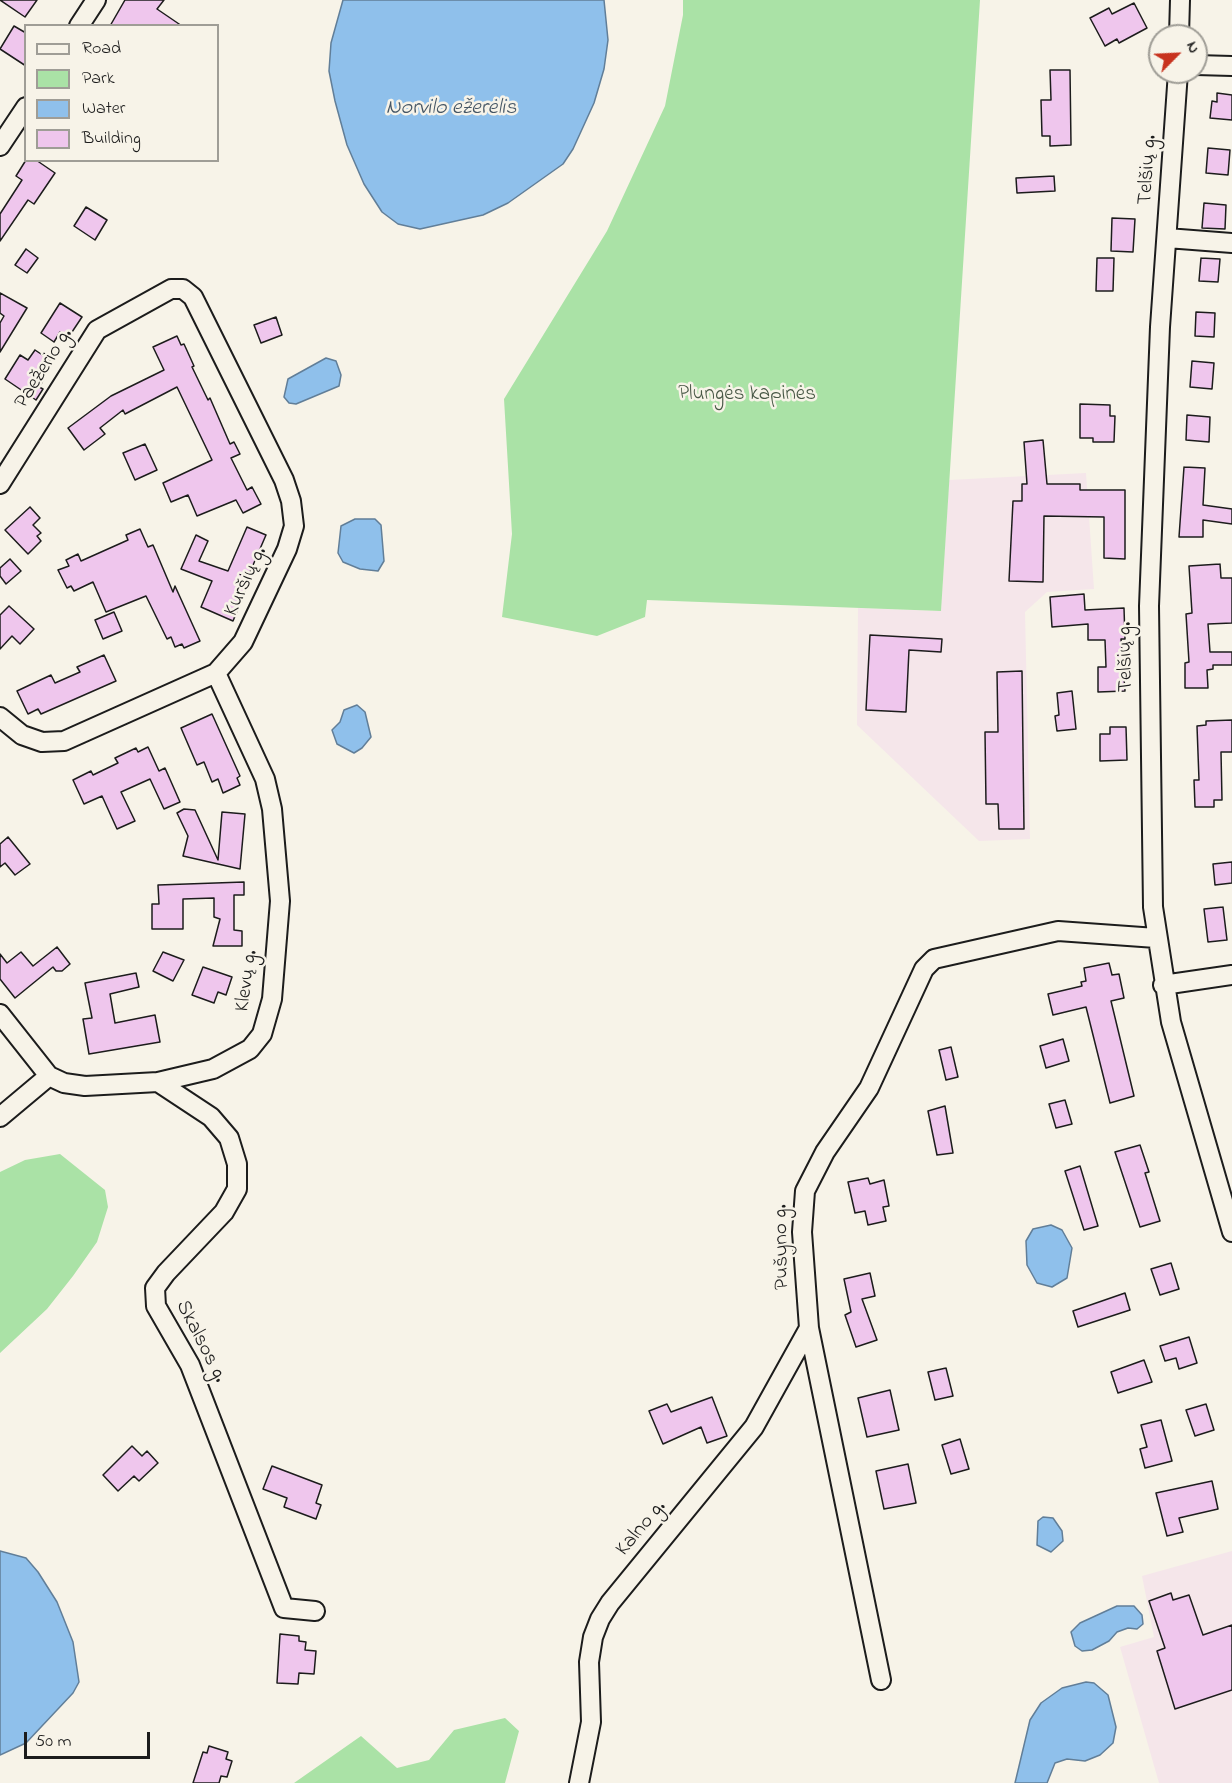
<!DOCTYPE html>
<meta charset="utf-8">
<style>
body{margin:0}
#map{position:relative;width:1232px;height:1783px;overflow:hidden;background:#f7f3e8;font-family:"Indie Flower",sans-serif}
canvas{display:block}
.legend{position:absolute;left:24px;top:24px;width:195px;height:138px;box-sizing:border-box;background:#f7f3e8;border:2px solid #9f9d96;margin:0;padding:8px 10px;list-style:none;font-size:18px;color:#1c1c1c}
.legend li{display:flex;align-items:center;gap:12px;height:30px}
.legend b{width:30px;border:2px solid #9f9d96}
.north{position:absolute;left:1148px;top:24px;width:60px;height:60px;box-sizing:border-box;background:#f7f3e8;border:2px solid #9f9d96;border-radius:50%;rotate:66deg;font-size:16px;font-weight:700;line-height:24px;text-align:center;color:#1c1c1c}
.north::after{content:'';display:block;margin:auto;width:21px;height:27px;background:#c8321e;clip-path:polygon(50% 0,100% 100%,50% 72%,0 100%)}
.scale{position:absolute;left:24px;top:1732px;width:126px;height:27px;box-sizing:border-box;border:3px solid #1c1c1c;border-top:0;padding-left:8px;font-size:18px;line-height:21px;white-space:nowrap;color:#1c1c1c;-webkit-text-stroke:4px #f7f3e8;paint-order:stroke}
</style>
<div id="map">
<canvas width="1232" height="1783"></canvas>
<ul class="legend">
<li><b style="height:8px;background:#f7f3e8"></b>Road</li>
<li><b style="height:16px;background:#aae2a6"></b>Park</li>
<li><b style="height:16px;background:#8fc0eb"></b>Water</li>
<li><b style="height:16px;background:#efc6ed"></b>Building</li>
</ul>
<div class="north">N</div>
<div class="scale">50 m</div>
</div>
<script>
const ctx = document.querySelector('canvas').getContext('2d');
ctx.lineJoin = 'round';
function fillPath(path, color) {
  ctx.fillStyle = color;
  ctx.fill(path, 'evenodd');
}
function poly(rows) {
  const path = new Path2D();
  for (const r of rows) {
    path.moveTo(r[0], r[1]);
    for (let i = 2; i < r.length; i += 2) path.lineTo(r[i], r[i + 1]);
  }
  return path;
}
function strokePath(path, color, width, dash) {
  ctx.strokeStyle = color;
  ctx.lineWidth = width;
  ctx.lineCap = dash ? 'butt' : 'round';
  ctx.setLineDash(dash || []);
  ctx.stroke(path);
}
function write(font, color, halo, rows, align = 'center') {
  ctx.font = font + ' "Indie Flower",sans-serif';
  ctx.lineWidth = 5;
  ctx.setLineDash([]);
  ctx.textBaseline = 'middle';
  ctx.strokeStyle = halo;
  ctx.fillStyle = color;
  for (const [text, x, y, turn = 0] of rows) {
    ctx.save();
    ctx.translate(x, y);
    ctx.rotate((+turn || 0) * Math.PI / 180);
    ctx.textAlign = isNaN(turn) ? turn : align;
    if (halo) ctx.strokeText(text, 0, 0);
    ctx.fillText(text, 0, 0);
    ctx.restore();
  }
}
fillPath(poly([
 [1086,473,1094,589,1047,592,1025,612,1030,839,979,841,857,725,858,608,941,611,949,480],
 [1232,1551,1232,1783,1159,1783,1120,1647,1154,1637,1142,1576]
]), '#f5e6ea');
fillPath(poly([
 [683,0,980,0,941,611,647,600,645,617,597,636,502,617,512,534,504,399,607,231,665,106,683,15],
 [60,1154,105,1190,108,1207,97,1242,73,1276,47,1309,0,1353,0,1172,25,1160],
 [505,1718,519,1731,505,1783,294,1783,361,1736,397,1768,429,1760,454,1730]
]), '#aae2a6');
const water = poly([
 [343,0,604,0,608,40,604,69,594,103,573,149,563,164,508,203,483,215,420,229,398,224,382,212,364,184,347,145,335,101,329,71,331,43,343,0],
 [326,358,336,361,341,375,339,386,296,404,289,403,284,397,288,379,326,358],
 [355,519,375,519,381,525,384,561,378,571,360,569,343,562,338,553,341,526,355,519],
 [357,705,365,712,371,737,362,748,354,753,337,744,332,730,340,722,344,710,357,705],
 [1051,1225,1062,1230,1072,1248,1067,1278,1052,1287,1037,1283,1027,1265,1026,1241,1033,1229,1051,1225],
 [1043,1517,1053,1518,1062,1531,1063,1541,1051,1552,1037,1545,1038,1521,1043,1517],
 [0,1551,26,1558,38,1572,57,1602,73,1642,79,1682,73,1693,26,1743,0,1755,0,1551],
 [1117,1606,1134,1606,1142,1615,1143,1624,1137,1629,1128,1628,1117,1632,1109,1641,1092,1650,1082,1651,1075,1646,1071,1632,1080,1623,1117,1606],
 [1086,1682,1094,1683,1108,1695,1116,1727,1113,1743,1100,1755,1085,1761,1067,1759,1055,1763,1047,1783,1015,1783,1030,1720,1041,1703,1062,1688,1086,1682]
]);
fillPath(water, '#8fc0eb');
strokePath(water, '#617e98', 1.5);
const building = poly([
 [0,0,37,0,25,17,0,0],
 [125,0,164,0,157,9,182,26,110,26,125,0],
 [1134,3,1147,28,1119,43,1117,39,1105,46,1090,18,1109,8,1112,14,1134,3],
 [14,26,26,33,26,66,0,49,14,26],
 [1050,70,1070,70,1071,145,1050,146,1050,136,1042,136,1041,100,1051,100,1050,70],
 [1217,93,1232,95,1232,120,1210,118,1212,101,1217,102,1217,93],
 [1208,148,1230,150,1228,175,1206,173,1208,148],
 [26,160,36,160,55,173,34,204,28,200,0,241,0,214,22,180,16,176,26,160],
 [1054,176,1055,191,1017,193,1016,178,1054,176],
 [1204,203,1226,205,1225,229,1202,228,1204,203],
 [86,207,107,220,95,240,74,226,86,207],
 [1112,218,1135,219,1133,252,1111,251,1112,218],
 [26,249,38,258,27,273,15,265,26,249],
 [1097,258,1114,258,1113,291,1096,291,1097,258],
 [1201,258,1220,259,1218,282,1199,281,1201,258],
 [0,293,27,308,0,352,0,323,4,316,0,313,0,293],
 [60,303,82,317,68,338,60,332,54,342,41,333,60,303],
 [1196,312,1215,313,1214,337,1195,336,1196,312],
 [276,317,282,335,261,343,254,325,276,317],
 [177,336,181,345,184,344,194,366,192,367,208,400,210,398,230,444,234,442,240,454,231,458,247,490,252,487,261,504,243,513,236,500,197,516,188,495,171,502,163,483,212,460,177,387,125,414,123,410,100,428,105,434,84,450,68,428,111,396,164,370,153,347,177,336],
 [35,350,50,360,40,376,44,379,39,387,43,389,36,400,5,379,20,355,28,360,35,350],
 [1192,361,1214,363,1212,389,1190,387,1192,361],
 [1080,404,1110,405,1110,416,1115,416,1114,442,1093,442,1093,438,1080,438,1080,404],
 [1187,415,1210,417,1209,442,1186,440,1187,415],
 [1043,440,1047,484,1080,484,1080,490,1125,490,1125,559,1104,558,1104,517,1044,516,1043,582,1009,581,1013,501,1022,501,1022,484,1027,484,1024,442,1043,440],
 [145,444,157,470,135,480,123,453,145,444],
 [1184,467,1205,468,1203,505,1232,509,1232,524,1203,520,1203,537,1179,537,1184,467],
 [30,507,40,518,33,525,41,533,37,536,41,541,28,554,5,530,30,507],
 [247,527,266,535,244,586,247,587,233,621,201,607,212,581,181,569,196,535,208,541,199,561,228,571,247,527],
 [140,529,148,547,153,545,173,592,175,586,200,641,184,648,182,644,175,647,171,637,167,639,146,596,106,612,93,582,74,591,71,586,67,588,58,570,69,566,66,560,78,554,81,561,128,540,126,535,140,529],
 [10,559,21,571,6,584,0,576,0,568,10,559],
 [1220,564,1221,578,1232,578,1232,623,1208,624,1210,652,1232,652,1232,665,1213,665,1213,669,1207,670,1208,688,1185,688,1185,663,1189,662,1186,614,1192,613,1189,566,1220,564],
 [1084,594,1085,610,1124,608,1125,639,1121,639,1125,691,1098,692,1098,667,1106,667,1105,640,1088,640,1088,624,1052,627,1050,597,1084,594],
 [9,606,34,629,20,644,12,636,0,649,0,615,9,606],
 [114,612,122,631,103,639,95,620,114,612],
 [870,635,942,639,941,652,909,650,906,712,866,710,870,635],
 [104,655,116,681,41,714,38,709,28,714,17,691,51,675,55,683,80,672,77,667,104,655],
 [1022,671,1024,829,999,829,998,804,986,804,985,732,998,732,997,672,1022,671],
 [1072,691,1076,729,1057,731,1055,716,1059,715,1057,693,1072,691],
 [212,714,240,776,237,778,240,785,223,793,218,779,212,782,204,762,197,765,181,728,212,714],
 [1232,720,1232,752,1221,752,1222,800,1214,800,1214,807,1195,807,1194,780,1199,780,1197,726,1206,725,1206,721,1232,720],
 [1110,727,1126,727,1127,760,1100,761,1100,734,1110,734,1110,727],
 [148,747,159,771,165,768,180,802,164,809,150,779,121,792,135,821,117,829,102,796,84,804,73,780,91,771,93,775,118,763,115,758,136,748,138,752,148,747],
 [184,809,195,810,218,860,222,812,245,814,240,869,183,856,188,836,177,813,184,809],
 [8,837,30,864,15,875,5,863,0,867,0,844,8,837],
 [1232,862,1232,883,1215,885,1213,864,1232,862],
 [244,882,244,895,234,895,234,930,242,931,242,946,213,946,220,919,214,917,214,898,183,899,183,929,152,929,152,904,159,904,158,885,244,882],
 [1223,907,1227,940,1208,942,1204,909,1223,907],
 [57,947,70,964,62,971,56,971,53,967,15,998,0,979,0,954,7,963,21,952,33,966,57,947],
 [163,952,184,960,173,981,153,971,163,952],
 [1109,963,1112,975,1119,974,1124,998,1111,1001,1134,1096,1110,1103,1086,1007,1053,1015,1048,994,1082,986,1081,982,1086,981,1084,968,1109,963],
 [203,967,232,977,226,995,218,992,214,1003,192,995,203,967],
 [136,973,139,987,110,994,115,1023,155,1015,160,1042,89,1054,83,1019,92,1018,85,983,136,973],
 [1063,1039,1069,1061,1046,1068,1040,1046,1063,1039],
 [951,1047,958,1077,946,1080,939,1050,951,1047],
 [1065,1100,1072,1124,1056,1128,1049,1104,1065,1100],
 [945,1106,953,1153,937,1155,928,1111,945,1106],
 [1140,1145,1149,1172,1145,1173,1160,1221,1140,1227,1115,1152,1140,1145],
 [1080,1166,1098,1226,1084,1230,1065,1171,1080,1166],
 [868,1178,870,1184,884,1180,889,1206,883,1207,886,1221,868,1225,865,1211,855,1213,848,1182,868,1178],
 [1171,1263,1179,1289,1160,1295,1151,1269,1171,1263],
 [870,1273,875,1296,862,1299,877,1340,856,1347,845,1315,851,1312,844,1279,870,1273],
 [1125,1293,1130,1310,1078,1327,1073,1311,1125,1293],
 [1189,1337,1197,1363,1179,1369,1176,1358,1165,1361,1160,1346,1189,1337],
 [1144,1360,1152,1382,1118,1393,1111,1372,1144,1360],
 [946,1368,953,1396,935,1400,928,1372,946,1368],
 [890,1390,899,1430,867,1437,858,1398,890,1390],
 [712,1397,727,1436,707,1443,701,1427,663,1444,649,1411,667,1404,671,1412,712,1397],
 [1206,1404,1214,1430,1195,1436,1186,1410,1206,1404],
 [1161,1420,1172,1461,1145,1468,1140,1449,1147,1447,1141,1425,1161,1420],
 [960,1439,969,1469,951,1474,942,1445,960,1439],
 [132,1446,142,1456,147,1451,158,1463,139,1481,134,1476,118,1491,103,1475,132,1446],
 [908,1464,916,1503,884,1509,876,1471,908,1464],
 [272,1466,322,1485,316,1503,321,1505,316,1519,284,1507,287,1498,263,1489,272,1466],
 [1212,1481,1218,1509,1179,1518,1183,1532,1167,1536,1156,1493,1212,1481],
 [1171,1593,1173,1600,1189,1595,1203,1635,1232,1625,1232,1690,1175,1709,1157,1651,1165,1648,1149,1601,1171,1593],
 [280,1634,299,1636,299,1641,306,1642,305,1650,316,1651,314,1674,299,1673,298,1684,277,1683,280,1634],
 [209,1746,228,1752,226,1759,232,1761,227,1777,221,1776,219,1783,193,1783,203,1752,207,1753,209,1746]
]);
fillPath(building, '#efc6ed');
strokePath(building, '#1c1c1c', 1.5);
const minor = poly([
 [79,26,96,0],
 [1179,36,1180,0],
 [1196,65,1232,66],
 [1178,72,1160,327,1149,606,1153,907,1171,1022,1232,1232],
 [0,146,26,107],
 [1167,238,1232,243],
 [0,484,97,330,171,289,183,289,193,297,284,480,291,501,294,526,287,549,243,642,216,673,64,741,42,742,22,735,0,717],
 [1163,985,1232,975],
 [0,1014,49,1076,64,1083,85,1086,158,1082,213,1069,250,1049,262,1034,272,999,280,901,272,809,265,779,216,673],
 [158,1082,211,1117,229,1138,237,1164,237,1189,224,1212,166,1273,155,1288,156,1306,190,1365,284,1608,315,1611],
 [0,1117,49,1076],
 [881,1680,809,1328,802,1232,805,1191,825,1152,869,1088,924,969,934,959,1058,931,1156,938],
 [579,1783,591,1722,589,1662,593,1637,600,1619,610,1603,754,1427,809,1328]
]);
strokePath(minor, '#1c1c1c', 22);
strokePath(minor, '#f7f3e8', 18);
write('21px', '#1c1c1c', '#f7f3e8', [
 ["Telšių g.",1149,170,-86],
 ["Paežerio g.",45,369,-58],
 ["Kuršių g.",247,582,-65],
 ["Telšių g.",1127,657,-91],
 ["Klevų g.",248,981,-82],
 ["Pušyno g.",783,1247,-91],
 ["Skalsos g.",200,1342,63],
 ["Kalno g.",642,1529,-50]
]);
write('21px', '#475745', '#f7f3e8', [
 ["Plungės kapinės",747,396]
]);
write('italic 22px', '#445564', '#f7f3e8', [
 ["Norvilo ežerėlis",451,109]
]);
</script>
